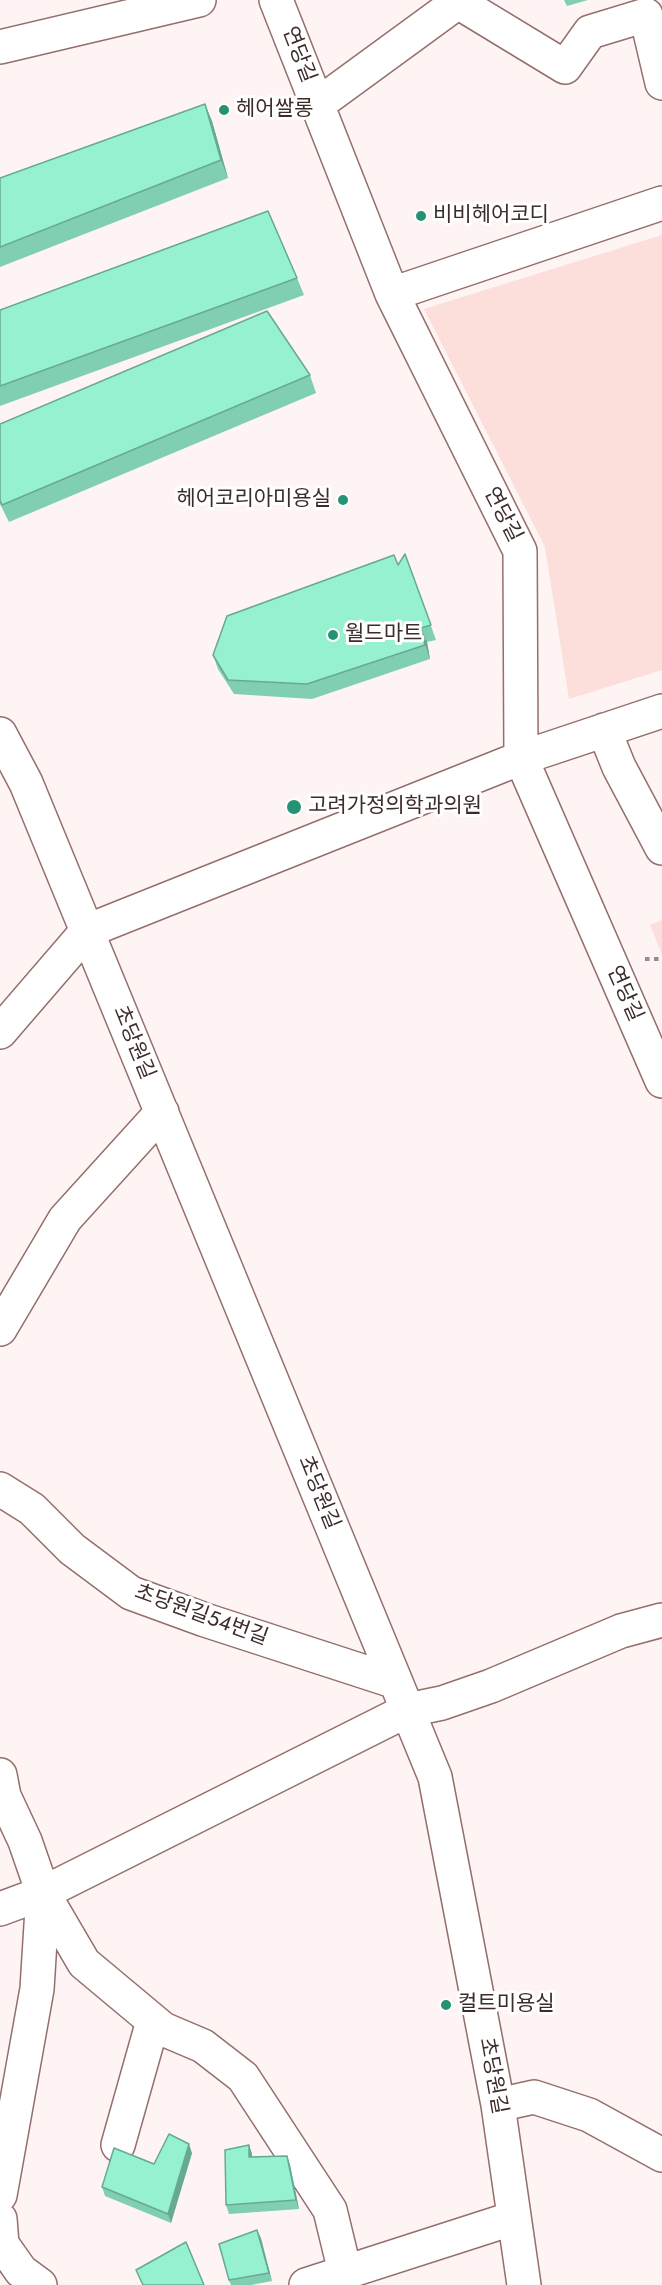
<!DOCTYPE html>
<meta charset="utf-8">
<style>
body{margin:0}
canvas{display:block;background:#fdf4f3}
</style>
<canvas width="662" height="2285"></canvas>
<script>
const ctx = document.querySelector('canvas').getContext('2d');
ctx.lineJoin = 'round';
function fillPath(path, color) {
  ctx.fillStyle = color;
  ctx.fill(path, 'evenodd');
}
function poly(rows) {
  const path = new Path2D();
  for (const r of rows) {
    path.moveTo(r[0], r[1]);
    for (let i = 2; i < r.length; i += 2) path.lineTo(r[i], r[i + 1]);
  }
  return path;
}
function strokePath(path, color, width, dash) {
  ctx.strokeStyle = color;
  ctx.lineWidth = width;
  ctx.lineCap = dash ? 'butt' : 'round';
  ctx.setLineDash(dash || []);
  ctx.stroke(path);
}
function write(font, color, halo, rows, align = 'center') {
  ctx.font = font + ' Jost,"Noto Sans KR",sans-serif';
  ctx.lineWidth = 6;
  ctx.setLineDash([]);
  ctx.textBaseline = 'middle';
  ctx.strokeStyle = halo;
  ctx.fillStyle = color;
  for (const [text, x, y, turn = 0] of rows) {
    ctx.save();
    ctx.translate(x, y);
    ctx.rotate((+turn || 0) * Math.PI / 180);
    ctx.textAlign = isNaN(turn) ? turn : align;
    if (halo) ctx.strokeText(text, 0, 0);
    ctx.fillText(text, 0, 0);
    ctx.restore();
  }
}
fillPath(poly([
 [662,235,662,670,569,699,545,547,424,309],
 [662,920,662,954,650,925]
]), '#fcdeda');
const minor = poly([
 [276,0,392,294,520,551,521,758,662,1081],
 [0,47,199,0],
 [317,105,458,2,565,67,590,32,646,15,662,83],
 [392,294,662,203],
 [604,730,619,767,662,848],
 [0,734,26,783,435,1777,498,2105,524,2285],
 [0,1032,87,931,521,758,662,711],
 [0,1329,65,1219,162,1112],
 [0,1489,32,1509,72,1549,131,1593,205,1620,396,1682],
 [0,1775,4,1796,25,1841,43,1893,37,1989,0,2195],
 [43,1893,84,1963,163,2029,203,2046,243,2077,330,2210,345,2272],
 [0,1909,43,1893,408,1710,442,1703,491,1686,621,1631,662,1620],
 [498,2105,534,2097,589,2115,662,2155],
 [118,2145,153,2021],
 [0,2219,2,2244,21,2271,40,2285],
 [306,2285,514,2218]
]);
strokePath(minor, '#946f6b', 36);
strokePath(poly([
 [645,959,662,959]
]), '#978a88', 4, [4.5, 4.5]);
strokePath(minor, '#fff', 33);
fillPath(poly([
 [564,0,588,0,567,6],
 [212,121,228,178,0,267,0,178],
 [297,278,304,295,0,406,0,310],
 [310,375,316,393,9,522,0,504,0,424],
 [405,554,436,640,427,642,430,659,312,699,234,694,218,669,213,655,398,565],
 [249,2145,252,2154,252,2157,287,2156,290,2165,299,2209,229,2214,226,2205],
 [192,2153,171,2223,105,2196,102,2187,154,2164],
 [257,2230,272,2281,251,2285,231,2285,229,2280]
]), '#80cfb3');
fillPath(poly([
 [205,104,212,121,228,178,221,160],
 [421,628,427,642,430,659,425,645],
 [189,2144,192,2153,171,2223,168,2214],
 [249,2145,252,2154,252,2166,249,2157],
 [287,2156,290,2165,299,2209,296,2200],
 [257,2230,261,2238,272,2281,269,2273]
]), '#68a992');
const building = poly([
 [205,104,221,160,0,247,0,178,205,104],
 [268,211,297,278,0,386,0,310,268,211],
 [267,311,310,375,2,505,0,500,0,424,267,311],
 [405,554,431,625,421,628,425,645,307,684,228,680,213,655,227,616,394,555,398,565,405,554],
 [169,2134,189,2144,168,2214,102,2187,114,2148,154,2164,169,2134],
 [249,2145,249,2157,287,2156,296,2200,226,2205,225,2150,249,2145],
 [257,2230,269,2273,229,2280,219,2244,257,2230],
 [186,2242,204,2285,143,2285,136,2270,186,2242]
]);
fillPath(building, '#95f1d0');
strokePath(building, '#68a992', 1.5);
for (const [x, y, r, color] of [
 [224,110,6,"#249273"],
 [421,216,6,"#249273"],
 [343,500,6,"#249273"],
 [333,635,6,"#249273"],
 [294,807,8,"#249273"],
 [446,2005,6,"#249273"]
]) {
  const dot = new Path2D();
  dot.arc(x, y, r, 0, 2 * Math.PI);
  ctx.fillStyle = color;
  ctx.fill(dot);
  strokePath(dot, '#fff', 2);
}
write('21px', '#3c2c2a', '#fff', [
 ["연당길",298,55,69],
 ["연당길",502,515,63],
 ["연당길",624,994,66],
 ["초당원길",133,1043,68],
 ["초당원길",318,1493,68],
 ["초당원길54번길",201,1616,20],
 ["초당원길",492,2076,80]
]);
write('21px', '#3c2c2a', '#fff', [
 ["헤어쌀롱",236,110],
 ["비비헤어코디",433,216],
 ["헤어코리아미용실",331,500,"right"],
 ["월드마트",345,635],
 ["고려가정의학과의원",308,807],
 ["컬트미용실",458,2005]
], 'left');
</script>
